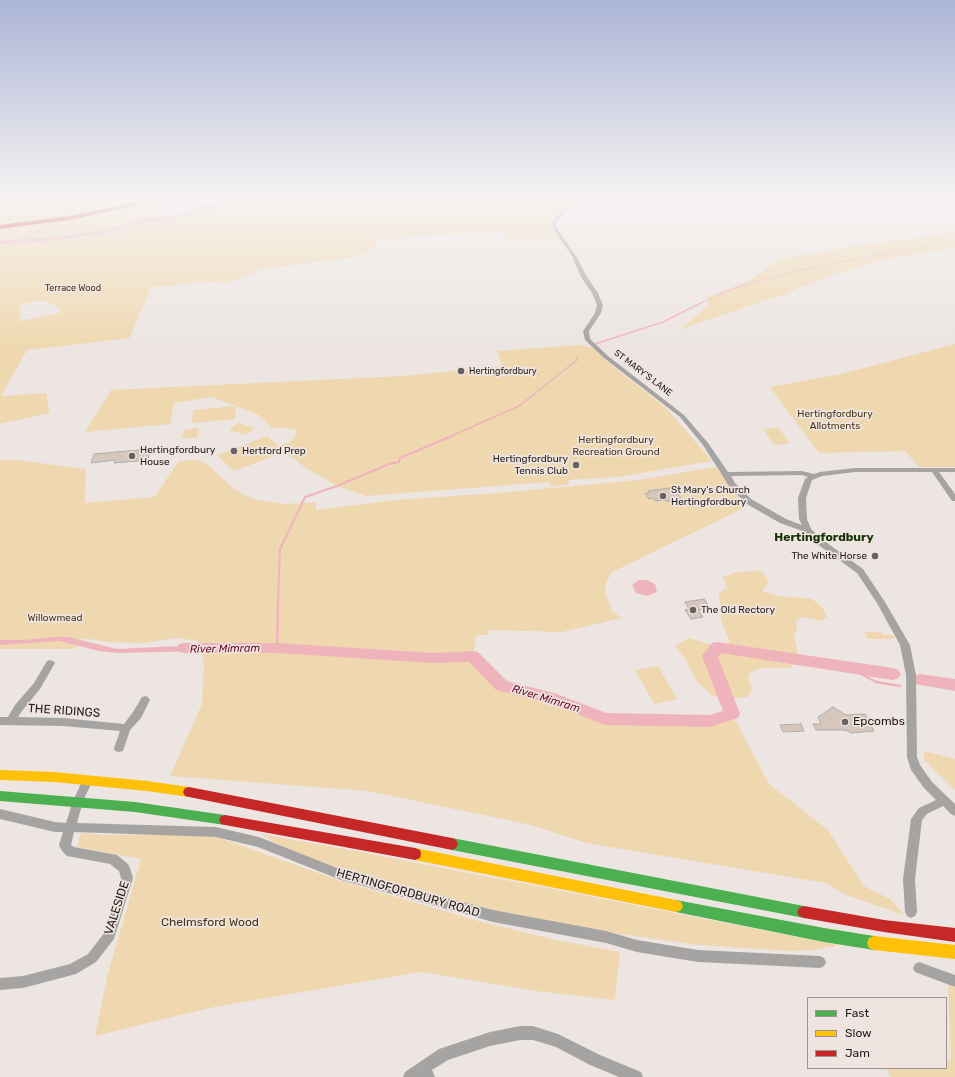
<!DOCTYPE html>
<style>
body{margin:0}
#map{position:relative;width:955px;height:1077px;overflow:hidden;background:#ece5e2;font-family:Rubik,sans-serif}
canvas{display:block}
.legend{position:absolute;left:807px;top:997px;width:140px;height:72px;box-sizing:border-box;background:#efe4df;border:1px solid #9c9490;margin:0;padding:5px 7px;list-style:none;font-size:12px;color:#201c1a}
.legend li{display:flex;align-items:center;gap:8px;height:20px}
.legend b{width:20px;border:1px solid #9c9490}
</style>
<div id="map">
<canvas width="955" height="1077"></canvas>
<ul class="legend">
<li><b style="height:5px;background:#4caf50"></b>Fast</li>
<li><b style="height:5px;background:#ffc107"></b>Slow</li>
<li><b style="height:5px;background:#c62828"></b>Jam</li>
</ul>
</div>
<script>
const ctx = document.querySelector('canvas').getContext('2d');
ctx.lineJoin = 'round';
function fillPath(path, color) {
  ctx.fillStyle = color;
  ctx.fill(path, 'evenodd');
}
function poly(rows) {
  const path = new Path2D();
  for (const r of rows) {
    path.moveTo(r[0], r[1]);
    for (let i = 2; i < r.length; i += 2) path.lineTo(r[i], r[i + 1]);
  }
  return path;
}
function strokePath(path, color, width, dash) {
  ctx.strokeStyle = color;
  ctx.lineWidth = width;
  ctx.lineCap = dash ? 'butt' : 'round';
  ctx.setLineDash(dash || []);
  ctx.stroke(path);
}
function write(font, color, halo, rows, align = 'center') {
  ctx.font = font + ' Rubik,sans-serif';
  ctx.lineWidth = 3.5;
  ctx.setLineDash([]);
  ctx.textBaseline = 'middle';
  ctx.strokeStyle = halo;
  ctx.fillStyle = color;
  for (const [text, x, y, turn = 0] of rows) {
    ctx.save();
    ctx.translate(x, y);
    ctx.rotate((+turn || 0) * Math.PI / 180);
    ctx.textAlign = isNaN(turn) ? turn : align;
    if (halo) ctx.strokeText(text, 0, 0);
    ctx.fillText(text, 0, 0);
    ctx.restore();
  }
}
fillPath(poly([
 [0,198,160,198,87,214,0,226],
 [261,198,574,199,550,218,553,219,552,226,559,238,509,239,497,232,380,239,373,248,357,257,263,269,227,283,200,281,175,286,151,287,130,338,27,350,1,396,46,393,50,413,0,424,0,245,60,241,113,234,146,222,184,218,199,214,212,207,225,205,226,207],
 [42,300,60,308,60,311,59,313,19,321,21,304],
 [152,202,164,218,141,221,107,231,38,239,0,241,0,228,84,216],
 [955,232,955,248,884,260,835,274,784,294,681,329,708,305,708,297,750,280,780,259,847,247],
 [955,344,955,467,919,467,905,451,819,453,770,387,841,374],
 [581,345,593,348,609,363,666,408,712,461,618,477,568,480,570,484,562,485,551,486,549,482,366,496,337,486,306,468,285,452,234,471,217,455,267,436,279,446,290,442,296,435,296,430,281,427,271,429,270,426,257,414,211,397,174,403,170,424,85,432,111,390,403,376,502,366,497,351],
 [236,406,235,419,192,423,193,410],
 [238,423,255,428,246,435,229,430],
 [199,428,198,438,182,438,183,430],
 [779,428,790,444,774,445,763,429],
 [0,460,16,460,86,469,85,503,154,497,179,461,199,460,208,465,232,487,244,495,257,500,285,504,316,502,316,510,396,500,498,493,638,480,715,467,739,494,737,500,738,504,744,508,612,572,606,583,605,593,612,611,622,618,562,632,489,630,488,635,476,635,473,656,502,686,546,697,605,719,710,721,732,714,769,784,828,830,864,886,890,899,904,915,846,895,826,883,586,843,531,825,368,791,170,776,202,704,204,662,198,641,177,638,143,643,108,642,82,638,78,645,73,649,0,649],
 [759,571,763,573,769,583,762,590,764,592,779,596,812,599,822,607,827,617,821,621,803,617,796,621,797,629,794,636,799,657,791,668,762,668,752,671,748,676,752,690,748,697,722,699,712,695,696,681,687,662,675,646,689,638,709,644,730,643,721,620,719,594,728,586,726,585,723,577,736,572],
 [864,632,881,632,883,635,893,635,895,639,867,639],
 [658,666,677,699,654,704,635,670],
 [923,751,955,759,955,790,925,761],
 [81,833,104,835,184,834,220,838,338,880,482,922,556,940,620,952,615,1000,536,991,421,972,214,1007,95,1036,107,977,141,859,77,847],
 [261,834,351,850,839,945,814,950,790,951,699,945,612,933,496,911,344,872,273,842],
 [948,985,955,988,955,1077,891,1077,887,1068,946,1068,946,1059,951,1061]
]), '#efd8b0');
fillPath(poly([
 [639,580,647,580,655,584,657,592,647,596,636,593,632,585],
 [55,637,68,637,117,649,200,645,202,651,118,653,99,651,59,641,0,645,0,640,24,640]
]), '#efb4bb');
strokePath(poly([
 [179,198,207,207],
 [701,303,727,291,754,282,818,266,955,241]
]), '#efb4bb', 1);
strokePath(poly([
 [595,344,663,322,703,302],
 [451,436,519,406,577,360,578,356]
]), '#efb4bb', 1.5);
strokePath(poly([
 [278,602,280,549,305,497,337,486,389,464,399,462,400,458,454,435]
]), '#efb4bb', 2);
strokePath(poly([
 [277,648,278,601],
 [850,668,876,682,900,686]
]), '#efb4bb', 2.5);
fillPath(poly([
 [241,198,255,198,209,209,184,218,145,223,107,234,44,242,0,244,0,240,44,238,106,230,144,219,183,214,204,205,241,198],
 [717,642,893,668,898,670,901,674,898,678,893,680,721,653,718,657,740,714,738,718,710,727,605,725,548,703,496,690,469,662,434,663,277,653,184,653,179,652,177,648,179,644,184,643,277,643,434,653,473,651,478,652,507,681,557,694,606,713,710,715,723,711,702,656,712,643,717,642],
 [920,674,955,679,955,691,915,684,912,680,915,676,920,674]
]), '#efb4bb');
const building = poly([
 [150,449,148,460,114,463,115,460,91,463,94,454,150,449],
 [670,488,675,490,681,498,676,503,664,500,655,501,653,498,649,499,645,494,649,493,648,491,670,488],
 [704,599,710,608,698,610,703,617,691,619,685,610,689,609,685,602,704,599],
 [833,707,846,715,865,714,874,731,850,733,849,731,843,730,816,730,813,724,821,724,818,717,833,707],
 [801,724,804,731,783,732,780,725,801,724]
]);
fillPath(building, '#d5c7bb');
strokePath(building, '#b2adab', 1);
fillPath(poly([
 [576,198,581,198,564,213,556,224,558,230,576,256,587,277,598,293,603,305,601,313,589,331,590,339,608,356,684,415,708,443,728,472,802,471,814,474,820,472,855,468,955,468,955,472,939,472,955,494,955,501,952,501,932,472,855,472,822,476,812,480,806,498,807,519,811,529,823,540,863,569,885,602,910,645,916,675,917,757,920,765,932,782,955,804,955,816,951,814,943,806,927,814,922,820,915,879,917,912,915,916,911,918,907,916,905,912,903,879,911,819,919,808,936,800,924,788,911,770,907,757,906,675,900,645,877,603,857,573,817,544,805,532,780,523,745,503,729,486,703,445,680,417,604,358,585,340,583,331,595,313,597,305,592,293,581,277,572,256,554,230,552,224,560,211,576,198],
 [802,475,808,477,805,479,798,498,799,519,802,525,786,519,751,499,735,483,731,476,802,475],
 [50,660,53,661,55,663,40,689,22,711,18,717,63,718,124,724,133,712,142,697,145,696,148,697,150,700,141,718,130,730,123,751,119,752,115,751,114,748,120,731,63,726,0,725,0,717,8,717,15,705,34,683,47,661,50,660],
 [88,776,92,777,93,780,83,801,77,823,216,827,259,837,342,870,493,910,606,931,637,940,698,950,820,956,824,958,826,962,824,966,820,968,698,962,637,952,606,943,493,922,341,880,258,847,216,837,74,832,71,845,74,847,117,855,128,864,130,868,133,878,114,939,96,962,76,974,23,988,0,990,0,978,23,976,70,964,88,954,105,932,121,878,119,871,110,864,67,856,62,851,59,845,63,832,55,832,0,819,0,809,55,822,66,823,73,801,84,777,88,776],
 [919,962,955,975,955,987,915,972,913,968,915,964,919,962],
 [520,1026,533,1026,558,1034,600,1055,641,1072,643,1077,619,1077,590,1065,556,1047,533,1040,520,1040,490,1046,448,1060,432,1070,435,1077,403,1077,405,1072,439,1049,490,1032,520,1026]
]), '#a6a4a2');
fillPath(poly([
 [0,791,135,802,225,815,229,816,231,820,229,824,225,825,135,812,0,801,0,791],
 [452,838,804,906,809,908,811,912,809,916,804,918,452,850,448,848,446,844,448,840,452,838],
 [676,900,824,928,874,936,879,938,881,943,879,948,874,950,824,942,676,912,671,910,669,906,671,902,676,900]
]), '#4caf50');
fillPath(poly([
 [0,770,54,772,147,781,189,787,193,788,195,792,193,796,189,797,147,791,54,782,0,780,0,770],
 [415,848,676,900,681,902,683,906,681,910,676,912,415,860,410,858,409,854,410,850,415,848],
 [874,936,955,945,955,959,874,950,869,948,867,943,869,938,874,936]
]), '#ffc107');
fillPath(poly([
 [158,198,168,198,69,220,0,229,0,225,69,216,158,198],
 [189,787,452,838,456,840,458,844,456,848,452,850,189,797,185,796,183,792,185,788,189,787],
 [225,815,415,848,420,850,421,854,420,858,415,860,225,825,221,824,219,820,221,816,225,815],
 [804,906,884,920,955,928,955,942,884,932,804,918,799,916,797,912,799,908,804,906]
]), '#c62828');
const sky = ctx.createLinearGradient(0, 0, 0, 349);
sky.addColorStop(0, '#abb4d6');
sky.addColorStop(0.57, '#f6f3f2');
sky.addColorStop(1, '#f6f3f200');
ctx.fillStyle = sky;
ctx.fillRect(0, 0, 955, 349);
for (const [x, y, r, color] of [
 [461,371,4,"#676260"],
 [234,451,4,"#676260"],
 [132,456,4,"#676260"],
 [576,465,4,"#676260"],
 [663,496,4,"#676260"],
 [875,556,4,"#676260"],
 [693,610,4,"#676260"],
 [845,722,4,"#676260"]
]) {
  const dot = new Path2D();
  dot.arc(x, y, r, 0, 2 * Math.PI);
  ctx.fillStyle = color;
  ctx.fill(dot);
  strokePath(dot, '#efe4df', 1.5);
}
write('9px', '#473819', '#efe4df', [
 ["Terrace Wood",73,288]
]);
write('9px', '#201c1a', '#efe4df', [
 ["Hertingfordbury",469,371]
], 'left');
write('9px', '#201c1a', '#efe4df', [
 ["ST MARY'S LANE",643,373,37]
]);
write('10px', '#473819', '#efe4df', [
 ["Hertingfordbury",835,414],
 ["Allotments",835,426],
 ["Hertingfordbury",616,440],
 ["Recreation Ground",616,452],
 ["Willowmead",55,618]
]);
write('10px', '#201c1a', '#efe4df', [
 ["Hertingfordbury",140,450],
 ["House",140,462],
 ["Hertford Prep",242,451],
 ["Hertingfordbury",568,459,"right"],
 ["Tennis Club",568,471,"right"],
 ["St Mary's Church",671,490],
 ["Hertingfordbury",671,502],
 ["The White Horse",867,556,"right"],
 ["The Old Rectory",701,610]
], 'left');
write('italic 11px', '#6b0b29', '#efe4df', [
 ["River Mimram",225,649,-1],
 ["River Mimram",546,699,17]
]);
write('bold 12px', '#133306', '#efe4df', [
 ["Hertingfordbury",824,538]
]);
write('12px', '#201c1a', '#efe4df', [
 ["THE RIDINGS",64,711,4],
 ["HERTINGFORDBURY ROAD",408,893,16],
 ["VALESIDE",117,908,-72]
]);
write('12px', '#201c1a', '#efe4df', [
 ["Epcombs",853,722]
], 'left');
write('12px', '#473819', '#efe4df', [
 ["Chelmsford Wood",210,923]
]);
</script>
